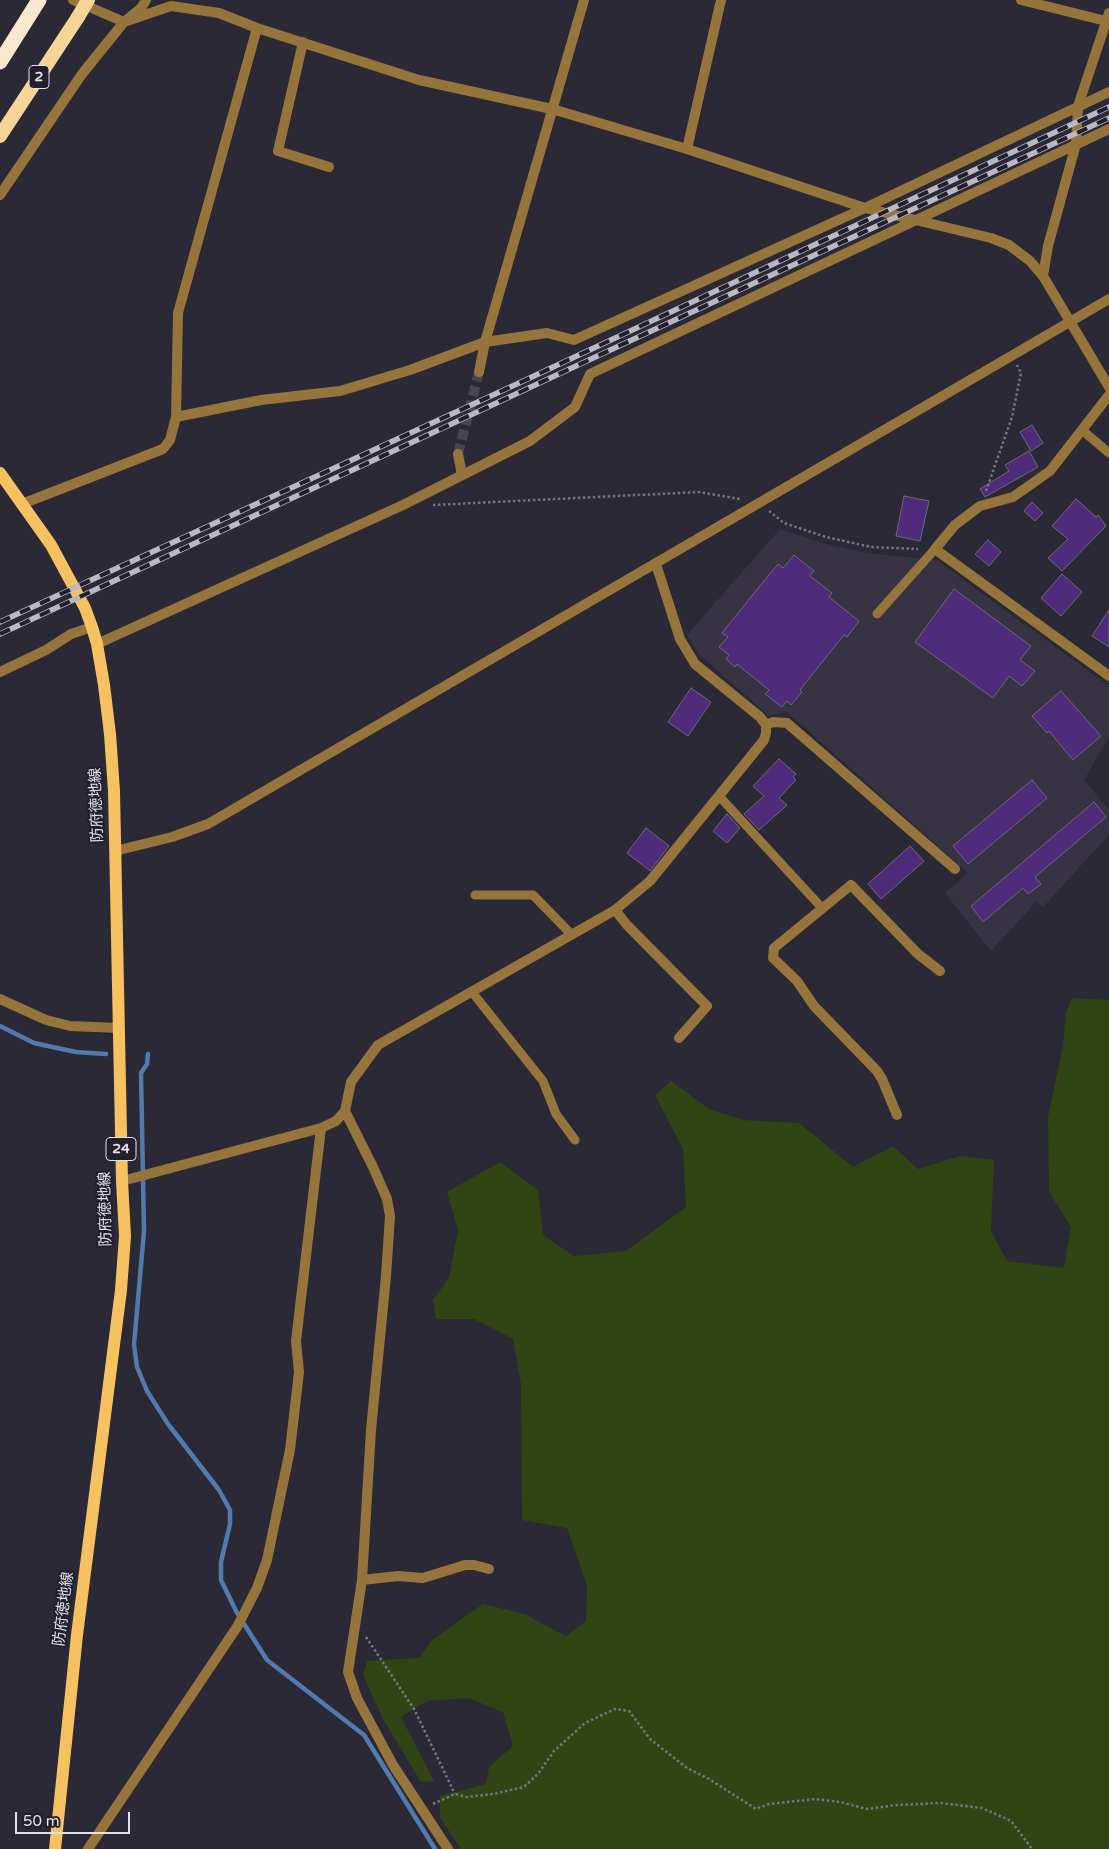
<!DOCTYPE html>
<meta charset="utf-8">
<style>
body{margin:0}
#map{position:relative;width:1109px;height:1849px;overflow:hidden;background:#2b2936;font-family:"Varela Round",sans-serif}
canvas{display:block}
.scale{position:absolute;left:15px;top:1812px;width:115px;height:22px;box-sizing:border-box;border:2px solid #e3e1ea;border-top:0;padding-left:6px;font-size:15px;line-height:18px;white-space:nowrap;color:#e3e1ea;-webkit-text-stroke:4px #211f2c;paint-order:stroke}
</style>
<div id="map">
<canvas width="1109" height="1849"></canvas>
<div class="scale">50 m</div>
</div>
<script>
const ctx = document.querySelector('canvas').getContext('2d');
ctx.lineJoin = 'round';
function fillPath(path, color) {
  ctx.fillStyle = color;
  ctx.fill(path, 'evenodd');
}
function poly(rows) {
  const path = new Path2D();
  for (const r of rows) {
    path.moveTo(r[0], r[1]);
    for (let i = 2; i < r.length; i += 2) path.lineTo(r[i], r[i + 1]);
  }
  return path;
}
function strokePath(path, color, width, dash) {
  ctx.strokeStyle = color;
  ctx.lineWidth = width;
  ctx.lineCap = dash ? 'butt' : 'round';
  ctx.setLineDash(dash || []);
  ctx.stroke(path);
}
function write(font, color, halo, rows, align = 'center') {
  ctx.font = font + ' "Varela Round","Noto Sans JP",sans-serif';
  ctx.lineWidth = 4;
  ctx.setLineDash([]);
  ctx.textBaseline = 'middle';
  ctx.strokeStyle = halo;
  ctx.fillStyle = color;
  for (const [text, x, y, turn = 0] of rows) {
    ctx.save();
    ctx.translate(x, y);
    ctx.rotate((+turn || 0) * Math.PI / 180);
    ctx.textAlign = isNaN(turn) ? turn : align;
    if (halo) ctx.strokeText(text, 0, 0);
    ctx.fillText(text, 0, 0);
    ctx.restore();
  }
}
fillPath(poly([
 [780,529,822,543,867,553,936,560,1109,686,1109,737,1084,780,1109,810,1109,835,1043,907,1036,902,991,951,945,893,968,873,786,711,769,716,700,655,687,635]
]), '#383343');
fillPath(poly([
 [1072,998,1109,1000,1109,1849,461,1849,440,1818,440,1796,486,1784,489,1767,513,1746,503,1712,468,1698,427,1701,401,1717,434,1781,421,1782,383,1719,363,1675,367,1661,419,1658,432,1640,483,1604,524,1614,566,1636,586,1621,587,1586,567,1528,522,1520,521,1385,513,1339,474,1319,436,1319,433,1300,449,1278,458,1230,447,1192,500,1162,538,1190,543,1235,574,1256,626,1251,686,1207,683,1149,655,1095,671,1081,709,1109,743,1120,799,1123,853,1167,893,1146,918,1169,960,1156,994,1160,991,1231,1007,1261,1064,1268,1071,1227,1049,1192,1048,1117,1063,1046,1066,1012]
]), '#314413');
strokePath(poly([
 [0,1026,34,1043,76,1052,106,1054],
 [148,1054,147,1064,141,1073,144,1231,134,1345,137,1367,147,1391,168,1424,219,1490,230,1510,230,1524,221,1562,221,1580,237,1613,267,1660,364,1735,435,1849]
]), '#517bae', 4.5);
const building = poly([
 [1032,425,1043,443,1031,451,1020,432,1032,425],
 [1029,451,1038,467,985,497,980,489,1009,471,1005,465,1029,451],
 [904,496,929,501,920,541,896,536,904,496],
 [1076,499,1096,517,1098,515,1106,526,1062,571,1048,558,1068,539,1052,526,1076,499],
 [1032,502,1043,513,1035,521,1024,511,1032,502],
 [988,540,1001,552,989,566,975,554,988,540],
 [794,555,814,571,810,576,832,593,829,597,859,621,847,637,844,635,815,671,800,690,802,692,791,705,787,701,782,707,765,694,769,690,737,664,735,667,726,659,729,655,719,647,728,637,722,633,755,592,778,564,783,568,794,555],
 [1062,574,1082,592,1061,616,1041,598,1062,574],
 [954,589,1031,646,1020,660,1035,671,1022,686,1009,676,993,698,915,642,954,589],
 [1109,610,1109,647,1092,636,1109,610],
 [691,688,711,702,688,736,668,722,691,688],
 [1061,691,1101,736,1073,760,1049,731,1047,733,1032,716,1061,691],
 [779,759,796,774,793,777,796,780,779,798,787,805,759,830,744,814,764,796,753,786,779,759],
 [1032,780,1047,798,968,864,953,846,1032,780],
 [1094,802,1106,817,1035,877,1041,884,1028,894,1023,888,983,922,971,906,1094,802],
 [727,814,740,828,727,843,713,831,727,814],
 [646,828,669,846,650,871,627,853,646,828],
 [910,846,924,861,881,899,868,884,910,846]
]);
fillPath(building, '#4f2c7b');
strokePath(building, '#6d6877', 1);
strokePath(poly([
 [458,454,479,372]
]), '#474551', 10, [10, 5]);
strokePath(poly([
 [986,491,1012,417,1021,373,1017,365],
 [433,505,699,492,740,499],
 [769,511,784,523,826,537,871,547,918,549],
 [366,1637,414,1709,455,1794],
 [433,1804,455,1794,467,1797,493,1794,524,1787,538,1774,554,1751,585,1723,615,1709,629,1711,650,1739,687,1768,709,1779,756,1809,769,1804,815,1799,840,1802,867,1809,897,1805,940,1803,982,1808,1011,1821,1032,1849]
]), '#76747f', 2.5, [2.5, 2.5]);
strokePath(poly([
 [1082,430,1109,453],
 [877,614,935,549],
 [719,796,822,908],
 [475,895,533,895,572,935],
 [472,992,543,1081,556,1114,575,1140]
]), '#95753c', 9);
strokePath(poly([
 [1021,0,1106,21],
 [124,22,171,6,219,13,257,28,419,80,552,109,687,149,865,208,991,238,1009,245,1030,261,1043,276,1109,387],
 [303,42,278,151,329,167],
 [687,149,721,0],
 [0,195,82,74,124,22,141,8,146,0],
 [1043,276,1048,246,1076,144,1078,106,1109,13],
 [479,372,485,342,584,0],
 [1109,395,1050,471,1013,497,980,506,955,525,935,549,1109,676],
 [176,417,261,400,340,391,410,370,485,342,547,333,574,340,865,208,1109,92],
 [458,454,462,475],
 [22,504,163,449,170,440,176,417,178,313,257,28],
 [97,644,403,505,530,441,575,407,590,374,1109,129],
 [0,672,46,650,71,634,92,627],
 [766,725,773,722,787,723,955,869],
 [615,910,627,925,707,1006,679,1038],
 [0,999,46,1020,70,1026,119,1028],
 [345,1111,373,1167,387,1199,390,1216,386,1276,371,1430,362,1580,348,1672,357,1698,393,1765,448,1849],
 [897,1115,882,1079,877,1071,814,1006,797,981,773,958,774,948,851,885,918,954,940,971],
 [122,1181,321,1128,336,1121,345,1111,351,1082,378,1045,615,910,650,881,764,740,766,733,766,725,760,717,695,664,680,639,656,564],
 [362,1580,398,1576,423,1578,465,1565,474,1565,489,1569],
 [88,1849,237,1627,257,1588,267,1560,290,1450,299,1372,296,1341,321,1128]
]), '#95753c', 10);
strokePath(poly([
 [73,0,124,22],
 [115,851,172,837,208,824,1109,299]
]), '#95753c', 10);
strokePath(poly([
 [0,473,51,545,85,608,92,627,97,644,104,685,110,734,114,791,122,1181,125,1236,121,1290,77,1635,55,1849]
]), '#f6c161', 12);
strokePath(poly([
 [0,136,78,17]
]), '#f7d498', 14);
strokePath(poly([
 [0,62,39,0]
]), '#f8e8cf', 15);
const rail = poly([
 [0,622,519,383,1109,107],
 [0,634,1109,118]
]);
strokePath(rail, '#bab8c2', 5.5);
strokePath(rail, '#211f2c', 4, [11]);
strokePath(poly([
 [78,17,88,0]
]), '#f7d498', 14);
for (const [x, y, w] of [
 [39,77,20],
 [121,1149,30]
]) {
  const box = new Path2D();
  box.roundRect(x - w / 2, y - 11.5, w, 23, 4);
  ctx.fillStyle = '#211f2c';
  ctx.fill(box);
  strokePath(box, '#e3e1ea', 1);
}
write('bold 14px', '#e3e1ea', null, [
 ["2",39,77],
 ["24",121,1149]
]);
write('15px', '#e3e1ea', '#211f2c', [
 ["防府徳地線",97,805,-92],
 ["防府徳地線",106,1209,-91],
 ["防府徳地線",64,1609,-83]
]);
</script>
